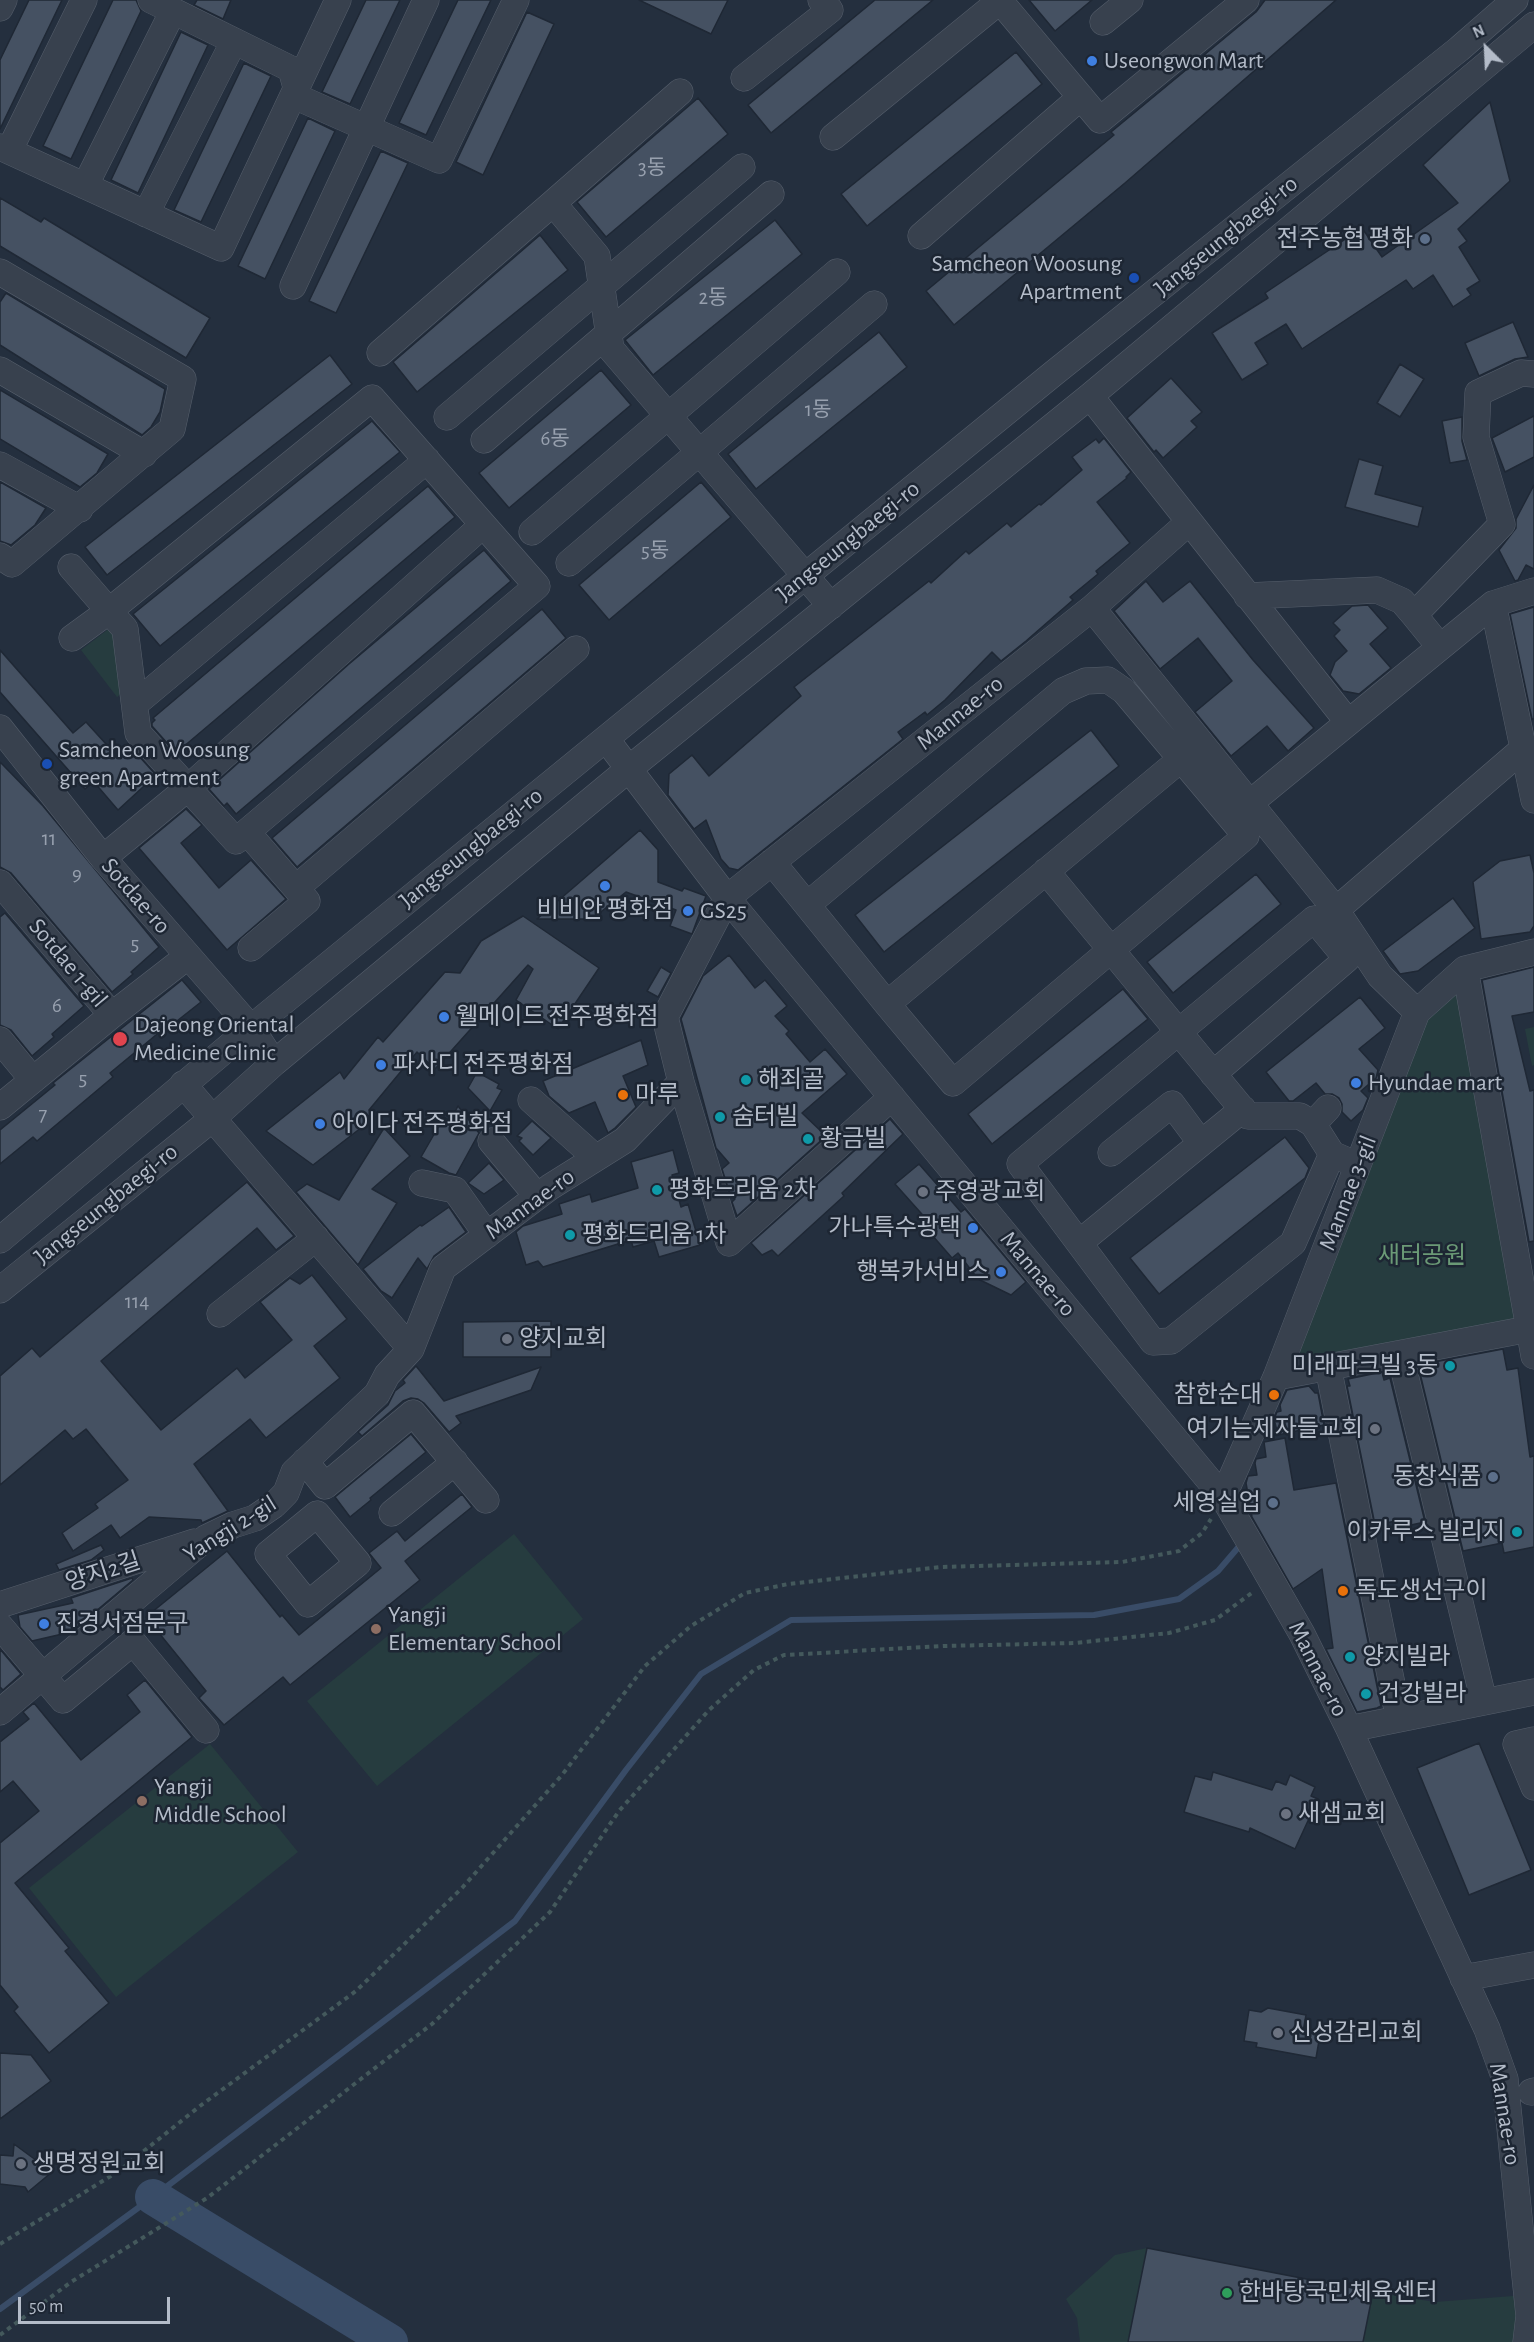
<!DOCTYPE html>
<meta charset="utf-8">
<style>
body{margin:0}
#map{position:relative;width:1534px;height:2342px;overflow:hidden;background:#242f3e;font-family:"Alegreya Sans",sans-serif}
canvas{display:block}
.north{position:absolute;left:1456px;top:18px;width:60px;height:60px;-webkit-text-stroke:4px #1d2633;paint-order:stroke;rotate:336deg;font-size:16px;font-weight:700;line-height:24px;text-align:center;color:#b4bcc9}
.north::after{content:'';display:block;margin:auto;width:21px;height:27px;background:#b4bcc9;clip-path:polygon(50% 0,100% 100%,50% 72%,0 100%)}
.scale{position:absolute;left:18px;top:2297px;width:152px;height:27px;box-sizing:border-box;border:3px solid #b4bcc9;border-top:0;padding-left:8px;font-size:18px;line-height:21px;white-space:nowrap;color:#b4bcc9;-webkit-text-stroke:4px #1d2633;paint-order:stroke}
</style>
<div id="map">
<canvas width="1534" height="2342"></canvas>
<div class="north">N</div>
<div class="scale">50 m</div>
</div>
<script>
const ctx = document.querySelector('canvas').getContext('2d');
ctx.lineJoin = 'round';
function fillPath(path, color) {
  ctx.fillStyle = color;
  ctx.fill(path, 'evenodd');
}
function poly(rows) {
  const path = new Path2D();
  for (const r of rows) {
    path.moveTo(r[0], r[1]);
    for (let i = 2; i < r.length; i += 2) path.lineTo(r[i], r[i + 1]);
  }
  return path;
}
function strokePath(path, color, width, dash) {
  ctx.strokeStyle = color;
  ctx.lineWidth = width;
  ctx.lineCap = dash ? 'butt' : 'round';
  ctx.setLineDash(dash || []);
  ctx.stroke(path);
}
function write(font, color, halo, rows, align = 'center') {
  ctx.font = font + ' "Alegreya Sans","Noto Sans KR",sans-serif';
  ctx.lineWidth = 5;
  ctx.setLineDash([]);
  ctx.textBaseline = 'middle';
  ctx.strokeStyle = halo;
  ctx.fillStyle = color;
  for (const [text, x, y, turn = 0] of rows) {
    ctx.save();
    ctx.translate(x, y);
    ctx.rotate((+turn || 0) * Math.PI / 180);
    ctx.textAlign = isNaN(turn) ? turn : align;
    if (halo) ctx.strokeText(text, 0, 0);
    ctx.fillText(text, 0, 0);
    ctx.restore();
  }
}
fillPath(poly([
 [119,621,132,685,117,697,81,650],
 [1465,969,1529,1329,1276,1377,1417,1012],
 [1534,1027,1534,1065,1532,1066,1525,1029],
 [514,1534,583,1619,377,1786,307,1701],
 [210,1744,298,1852,116,1997,29,1888],
 [1147,2248,1373,2292,1435,2302,1526,2295,1526,2342,1080,2342,1077,2318,1066,2299,1115,2255]
]), '#263c3f');
strokePath(poly([
 [0,2309,153,2197,515,1921,626,1770,701,1674,791,1620,1094,1615,1179,1599,1218,1571,1242,1543]
]), '#394c67', 6);
strokePath(poly([
 [153,2197,390,2342]
]), '#394c67', 36);
const building = poly([
 [29,0,62,0,0,129,0,60,29,0],
 [113,0,136,0,141,11,71,159,43,146,113,0],
 [197,0,231,0,223,19,194,5,197,0],
 [366,0,400,0,350,104,322,92,366,0],
 [458,0,491,0,426,135,399,123,458,0],
 [639,0,728,0,711,34,639,0],
 [875,0,933,0,771,133,748,105,875,0],
 [1029,0,1092,0,1055,31,1029,0],
 [1265,0,1336,0,1125,183,954,325,926,291,1114,135,1111,132,1256,12,1265,0],
 [527,12,554,24,483,175,456,162,527,12],
 [181,32,208,45,138,193,111,180,181,32],
 [1016,52,1042,84,867,226,841,194,1016,52],
 [244,63,271,76,201,222,174,210,244,63],
 [698,98,728,134,606,237,577,202,698,98],
 [1490,102,1510,181,1458,229,1467,241,1459,247,1480,281,1467,289,1471,295,1453,307,1433,275,1413,289,1406,280,1302,349,1286,324,1255,343,1268,364,1242,380,1212,333,1268,298,1265,293,1362,228,1382,257,1458,203,1423,165,1490,102],
 [308,118,335,131,265,279,238,266,308,118],
 [381,151,408,163,336,313,309,301,381,151],
 [0,198,41,222,44,218,210,318,186,358,0,246,0,198],
 [775,220,802,254,653,375,625,340,775,220],
 [540,235,568,270,417,392,393,362,540,235],
 [6,293,165,389,160,412,151,427,142,435,0,345,0,302,6,293],
 [1513,322,1528,357,1515,359,1479,376,1465,343,1513,322],
 [879,332,907,367,756,489,728,454,879,332],
 [330,355,352,384,107,575,85,547,330,355],
 [1400,364,1424,379,1400,417,1377,403,1400,364],
 [601,370,631,405,509,508,479,473,601,370],
 [1171,378,1202,412,1191,421,1197,427,1163,458,1156,450,1154,452,1127,418,1171,378],
 [0,390,108,454,97,473,80,487,0,439,0,390],
 [1534,416,1534,457,1505,472,1492,438,1534,416],
 [1462,417,1462,441,1467,460,1450,463,1442,421,1462,417],
 [372,421,400,452,160,646,133,614,372,421],
 [1104,438,1131,472,1126,477,1127,478,1097,502,1130,543,1096,571,1098,574,1070,597,1073,600,1026,641,1001,661,992,652,945,700,927,715,925,712,898,732,903,739,738,870,729,868,721,859,706,820,694,829,668,795,669,774,692,755,709,776,801,696,794,687,929,581,931,583,966,551,969,554,1007,523,1011,527,1039,504,1041,505,1082,470,1072,457,1096,439,1099,443,1104,438],
 [1359,459,1383,466,1375,494,1423,507,1418,527,1345,507,1359,459],
 [0,482,46,508,35,525,11,545,0,541,0,482],
 [701,482,731,517,609,620,579,585,701,482],
 [1534,485,1534,569,1526,565,1518,580,1515,581,1499,550,1516,528,1516,519,1534,485],
 [428,486,455,517,176,753,152,726,152,723,155,720,153,718,428,486],
 [484,550,511,581,236,814,227,803,224,806,209,789,349,664,484,550],
 [1146,581,1163,602,1190,581,1253,660,1314,728,1288,751,1267,726,1231,756,1195,712,1232,681,1198,638,1160,669,1114,611,1146,581],
 [1368,605,1388,628,1370,644,1391,668,1359,694,1343,691,1330,675,1335,662,1347,651,1334,636,1340,630,1333,623,1352,606,1368,605],
 [1534,607,1534,719,1532,719,1510,614,1534,607],
 [542,609,566,638,297,867,272,838,542,609],
 [0,650,73,733,86,722,116,755,128,744,156,775,118,810,94,782,85,789,0,692,0,650],
 [1091,730,1119,766,884,952,855,915,1091,730],
 [0,762,43,806,159,947,131,972,133,974,112,992,11,873,0,867,0,762],
 [186,809,202,825,181,843,219,888,251,860,286,899,227,950,139,848,186,809],
 [640,830,658,850,658,882,682,891,684,888,706,896,692,934,670,926,676,910,626,892,592,919,537,919,640,830],
 [1530,855,1534,873,1534,926,1530,932,1481,939,1473,882,1500,861,1530,855],
 [1256,874,1281,904,1173,993,1147,962,1256,874],
 [1453,898,1475,928,1418,971,1400,974,1383,951,1453,898],
 [5,913,84,1006,52,1034,54,1037,32,1056,11,1030,0,1025,0,917,5,913],
 [523,916,599,968,558,1029,516,1000,533,969,528,965,435,1069,417,1052,369,1110,375,1117,313,1165,266,1131,340,1072,344,1079,378,1037,383,1042,445,972,460,973,481,941,523,916],
 [729,955,755,988,765,980,787,1006,775,1016,789,1031,786,1034,810,1062,825,1049,847,1074,802,1113,826,1136,737,1216,732,1202,735,1199,730,1194,722,1169,729,1163,716,1148,681,1019,703,976,729,955],
 [661,967,671,973,658,997,647,991,661,967],
 [1534,967,1534,1012,1512,1016,1530,1091,1534,1090,1534,1241,1529,1242,1482,980,1534,967],
 [182,980,201,1002,163,1032,162,1030,110,1073,113,1077,37,1141,33,1137,0,1164,0,1130,55,1085,53,1083,182,980],
 [1123,989,1148,1019,992,1144,968,1114,1123,989],
 [1360,997,1385,1028,1359,1049,1378,1070,1376,1078,1361,1091,1368,1098,1363,1110,1351,1121,1342,1112,1342,1104,1339,1098,1332,1094,1325,1094,1316,1083,1293,1101,1289,1101,1266,1072,1360,997],
 [641,1040,648,1065,623,1076,636,1107,615,1128,608,1133,595,1102,569,1113,549,1096,543,1081,641,1040],
 [477,1072,499,1084,497,1088,502,1090,490,1111,468,1088,477,1072],
 [458,1106,479,1133,456,1175,449,1173,421,1157,444,1117,450,1121,458,1106],
 [890,1119,903,1134,842,1193,844,1196,778,1256,772,1250,762,1255,751,1243,890,1119],
 [532,1121,551,1138,533,1155,519,1141,522,1138,517,1136,532,1121],
 [384,1128,410,1156,372,1189,397,1203,358,1265,296,1192,307,1184,339,1200,384,1128],
 [1285,1137,1309,1168,1305,1178,1159,1294,1130,1258,1285,1137],
 [673,1150,679,1173,672,1175,681,1207,688,1204,700,1245,659,1257,654,1241,633,1247,631,1240,543,1267,538,1261,526,1265,516,1232,523,1226,562,1214,559,1204,590,1194,592,1202,638,1188,631,1162,673,1150],
 [489,1163,504,1180,484,1194,468,1183,489,1163],
 [919,1164,961,1212,965,1209,1026,1282,1011,1295,978,1279,958,1253,952,1258,932,1235,937,1231,895,1184,919,1164],
 [247,1182,294,1236,276,1250,257,1228,101,1361,161,1430,237,1368,245,1378,292,1340,260,1302,290,1278,300,1284,312,1275,347,1319,314,1346,340,1378,266,1438,250,1419,194,1464,228,1511,202,1523,201,1520,149,1517,120,1538,111,1525,73,1551,62,1533,98,1508,95,1504,128,1480,86,1429,73,1439,65,1430,0,1485,0,1376,32,1348,40,1357,247,1182],
 [449,1207,466,1232,434,1256,427,1269,418,1258,392,1298,381,1291,363,1269,420,1225,422,1226,449,1207],
 [551,1321,551,1357,463,1357,463,1322,551,1321],
 [1503,1349,1507,1370,1518,1368,1530,1457,1534,1456,1534,1547,1504,1553,1502,1543,1463,1551,1418,1365,1503,1349],
 [416,1366,444,1401,541,1367,531,1390,456,1416,461,1423,449,1432,424,1403,418,1399,411,1398,403,1401,362,1436,358,1432,388,1405,395,1391,405,1383,403,1380,416,1366],
 [1382,1372,1384,1380,1390,1378,1425,1522,1397,1528,1396,1521,1375,1525,1347,1386,1350,1386,1348,1379,1382,1372],
 [1309,1386,1315,1393,1318,1393,1324,1425,1278,1435,1274,1419,1277,1412,1281,1411,1280,1405,1286,1392,1287,1390,1309,1386],
 [411,1434,426,1452,370,1498,371,1500,350,1517,335,1497,411,1434],
 [1285,1438,1294,1490,1336,1483,1381,1706,1377,1708,1357,1712,1326,1649,1333,1648,1322,1569,1293,1589,1252,1517,1246,1483,1248,1476,1257,1475,1255,1463,1256,1459,1266,1457,1264,1442,1285,1438],
 [462,1494,472,1507,405,1561,420,1580,290,1685,283,1677,224,1725,199,1698,206,1691,146,1617,227,1551,280,1617,282,1615,299,1635,381,1568,369,1553,397,1531,405,1541,462,1494],
 [101,1545,104,1550,91,1560,59,1570,56,1564,101,1545],
 [132,1578,133,1580,71,1632,32,1641,20,1627,18,1615,73,1603,71,1598,132,1578],
 [0,1649,21,1674,3,1690,0,1687,0,1649],
 [145,1680,192,1737,15,1883,69,1948,65,1951,109,2003,49,2053,14,2011,18,2007,0,1985,0,1843,39,1811,13,1781,0,1792,0,1742,29,1719,23,1712,34,1703,81,1760,140,1712,127,1695,145,1680],
 [1479,1743,1531,1870,1469,1895,1417,1768,1479,1743],
 [1213,1772,1272,1790,1276,1781,1286,1785,1290,1775,1315,1787,1311,1796,1318,1799,1295,1849,1250,1828,1249,1832,1184,1812,1195,1776,1211,1780,1213,1772],
 [1268,2008,1306,2015,1303,2032,1320,2035,1316,2058,1256,2047,1257,2043,1244,2041,1249,2010,1261,2012,1268,2008],
 [0,2053,31,2055,51,2081,0,2119,0,2053],
 [14,2144,52,2172,28,2192,25,2187,0,2184,0,2155,13,2156,14,2144],
 [1147,2248,1373,2292,1363,2342,1128,2342,1147,2248]
]);
fillPath(building, '#455162');
strokePath(building, '#1f2835', 1.5);
const minor = poly([
 [151,0,291,69,299,98,439,160,516,0],
 [1000,1,1100,120,1246,0],
 [0,8,4,0],
 [1103,22,1130,0],
 [744,78,830,10,821,0],
 [833,137,1001,0],
 [0,147,221,248,338,0],
 [9,151,84,0],
 [85,186,173,11],
 [553,203,680,92],
 [146,214,234,41],
 [921,236,1081,97],
 [0,272,183,379,172,429,12,564,0,556],
 [293,286,426,0],
 [380,353,553,203,597,256,611,349,831,606],
 [0,370,144,454],
 [1090,396,1348,722],
 [447,417,742,167],
 [484,440,771,194],
 [0,465,80,509],
 [532,532,837,272],
 [569,563,874,304],
 [71,567,109,611,125,629,138,733,236,841,537,586,372,398,109,611,72,638],
 [1247,596,1377,590,1402,601,1414,615],
 [1493,604,1534,800],
 [1092,608,1336,910,1380,976,1417,1012],
 [1440,647,1414,615,1502,524,1476,437,1478,393,1521,373,1534,374],
 [135,704,427,460],
 [0,728,103,858,251,1028,274,1063],
 [606,739,727,898,1223,1497,1247,1538,1302,1634,1349,1729,1487,2029,1505,2079,1529,2316,1526,2342],
 [1250,803,1493,604,1534,591],
 [247,832,307,901,251,948],
 [103,858,189,787,483,525],
 [772,862,807,905,887,1004,953,1083,1246,836,1124,691,1108,680,1086,681,1063,691,807,905],
 [1046,871,1248,1116,1300,1116,1313,1124,1332,1154,1348,1161],
 [0,883,112,1015],
 [296,888,576,649],
 [1336,910,1523,749],
 [1465,969,1534,1356],
 [887,1004,1181,759],
 [0,1040,33,1080],
 [1213,1074,1347,959,1314,919,1020,1164,1153,1342,1171,1341,1293,1243,1332,1154],
 [183,1084,411,1349],
 [892,1097,729,1243,681,1082,665,1017,727,898,1092,608,1188,523],
 [531,1100,596,1158],
 [0,1107,112,1015,188,956],
 [1313,1124,1328,1108],
 [491,1141,537,1196],
 [1111,1153,1172,1104,1201,1143],
 [422,1183,455,1190,487,1235],
 [0,1240,251,1028,1054,373,1459,49,1515,0],
 [1079,1243,1243,1109],
 [0,1290,212,1119,274,1063,630,768,1090,396,1534,25],
 [220,1314,316,1238],
 [1400,1354,1484,1702],
 [1328,1367,1399,1719],
 [1276,1377,1534,1328],
 [305,1461,325,1486,413,1413,486,1500],
 [1223,1497,1276,1377,1417,1012,1465,969,1534,952],
 [392,1513,455,1462],
 [317,1514,358,1563,308,1604,268,1554,317,1514],
 [0,1605,194,1542],
 [0,1626,63,1700,133,1642,206,1730],
 [0,1712,206,1538,233,1525,255,1518,274,1505,286,1493,294,1472,377,1394,387,1375,411,1349,443,1268,550,1187,625,1140,681,1082],
 [1349,1729,1534,1692],
 [1534,1740,1516,1744,1534,1787],
 [1463,1978,1534,1965],
 [1531,2092,1534,2091]
]);
strokePath(minor, '#565f6c', 27);
strokePath(poly([
 [0,2244,119,2171,200,2106,356,1991,462,1888,562,1775,645,1666,691,1626,745,1593,788,1584,940,1567,1122,1562,1179,1551,1202,1533,1211,1519],
 [0,2335,71,2282,207,2198,432,2024,550,1912,619,1811,709,1710,754,1670,784,1655,944,1646,1075,1643,1169,1633,1215,1620,1253,1592]
]), '#44595c', 4, [4.5, 4.5]);
strokePath(minor, '#38414e', 26);
for (const [x, y, r, color] of [
 [1092,61,6,"#3f7fe0"],
 [1425,239,6,"#5c6f8a"],
 [1134,278,6,"#1a4fb4"],
 [47,764,6,"#1a4fb4"],
 [605,886,6,"#3f7fe0"],
 [688,911,6,"#3f7fe0"],
 [444,1017,6,"#3f7fe0"],
 [120,1039,8,"#e0444e"],
 [381,1065,6,"#3f7fe0"],
 [746,1080,6,"#0f9aa8"],
 [1356,1083,6,"#3f7fe0"],
 [623,1095,6,"#e8710a"],
 [720,1117,6,"#0f9aa8"],
 [320,1124,6,"#3f7fe0"],
 [808,1139,6,"#0f9aa8"],
 [657,1190,6,"#0f9aa8"],
 [923,1192,6,"#6b7280"],
 [973,1228,6,"#3f7fe0"],
 [570,1235,6,"#0f9aa8"],
 [1001,1272,6,"#3f7fe0"],
 [507,1339,6,"#6b7280"],
 [1450,1366,6,"#0f9aa8"],
 [1274,1395,6,"#e8710a"],
 [1375,1429,6,"#6b7280"],
 [1493,1477,6,"#5c6f8a"],
 [1273,1503,6,"#5c6f8a"],
 [1517,1532,6,"#0f9aa8"],
 [1343,1591,6,"#e8710a"],
 [44,1624,6,"#3f7fe0"],
 [376,1629,6,"#8d6e63"],
 [1350,1657,6,"#0f9aa8"],
 [1366,1694,6,"#0f9aa8"],
 [142,1801,6,"#8d6e63"],
 [1286,1814,6,"#6b7280"],
 [1278,2033,6,"#6b7280"],
 [21,2164,6,"#6b7280"],
 [1227,2293,6,"#2e9e5b"]
]) {
  const dot = new Path2D();
  dot.arc(x, y, r, 0, 2 * Math.PI);
  ctx.fillStyle = color;
  ctx.fill(dot);
  strokePath(dot, '#1d2633', 2);
}
write('21px', '#98a1af', null, [
 ["3동",652,168],
 ["2동",713,298],
 ["1동",818,410],
 ["6동",555,439],
 ["5동",655,551],
 ["11",49,839],
 ["9",77,874],
 ["5",135,944],
 ["6",57,1006],
 ["5",83,1079],
 ["7",43,1115],
 ["114",137,1302]
]);
write('24px', '#b4bcc9', '#1d2633', [
 ["Useongwon Mart",1104,61],
 ["전주농협 평화",1413,239,"right"],
 ["Samcheon Woosung",1122,264,"right"],
 ["Apartment",1122,292,"right"],
 ["Samcheon Woosung",59,750],
 ["green Apartment",59,778],
 ["비비안 평화점",605,910,"center"],
 ["GS25",700,911],
 ["웰메이드 전주평화점",456,1017],
 ["Dajeong Oriental",134,1025],
 ["Medicine Clinic",134,1053],
 ["파사디 전주평화점",393,1065],
 ["해죄골",758,1080],
 ["Hyundae mart",1368,1083],
 ["마루",635,1095],
 ["숨터빌",732,1117],
 ["아이다 전주평화점",332,1124],
 ["황금빌",820,1139],
 ["평화드리움 2차",669,1190],
 ["주영광교회",935,1192],
 ["가나특수광택",961,1228,"right"],
 ["평화드리움 1차",582,1235],
 ["행복카서비스",989,1272,"right"],
 ["양지교회",519,1339],
 ["미래파크빌 3동",1438,1366,"right"],
 ["참한순대",1262,1395,"right"],
 ["여기는제자들교회",1363,1429,"right"],
 ["동창식품",1481,1477,"right"],
 ["세영실업",1261,1503,"right"],
 ["이카루스 빌리지",1505,1532,"right"],
 ["독도생선구이",1355,1591],
 ["Yangji",388,1615],
 ["Elementary School",388,1643],
 ["진경서점문구",56,1624],
 ["양지빌라",1362,1657],
 ["건강빌라",1378,1694],
 ["Yangji",154,1787],
 ["Middle School",154,1815],
 ["새샘교회",1298,1814],
 ["신성감리교회",1290,2033],
 ["생명정원교회",33,2164],
 ["한바탕국민체육센터",1239,2293]
], 'left');
write('24px', '#b4bcc9', '#1d2633', [
 ["Jangseungbaegi-ro",1226,236,-39],
 ["Jangseungbaegi-ro",848,541,-39],
 ["Mannae-ro",960,713,-39],
 ["Jangseungbaegi-ro",471,848,-39],
 ["Sotdae-ro",136,896,49],
 ["Sotdae 1-gil",68,963,50],
 ["Mannae 3-gil",1348,1193,-69],
 ["Jangseungbaegi-ro",106,1204,-39],
 ["Mannae-ro",530,1204,-36],
 ["Mannae-ro",1038,1274,50],
 ["Yangji 2-gil",230,1529,-32],
 ["양지2길",103,1572,-18],
 ["Mannae-ro",1318,1669,63],
 ["Mannae-ro",1505,2114,81]
]);
write('24px', '#6b9a76', '#1d2633', [
 ["새터공원",1422,1256]
]);
</script>
